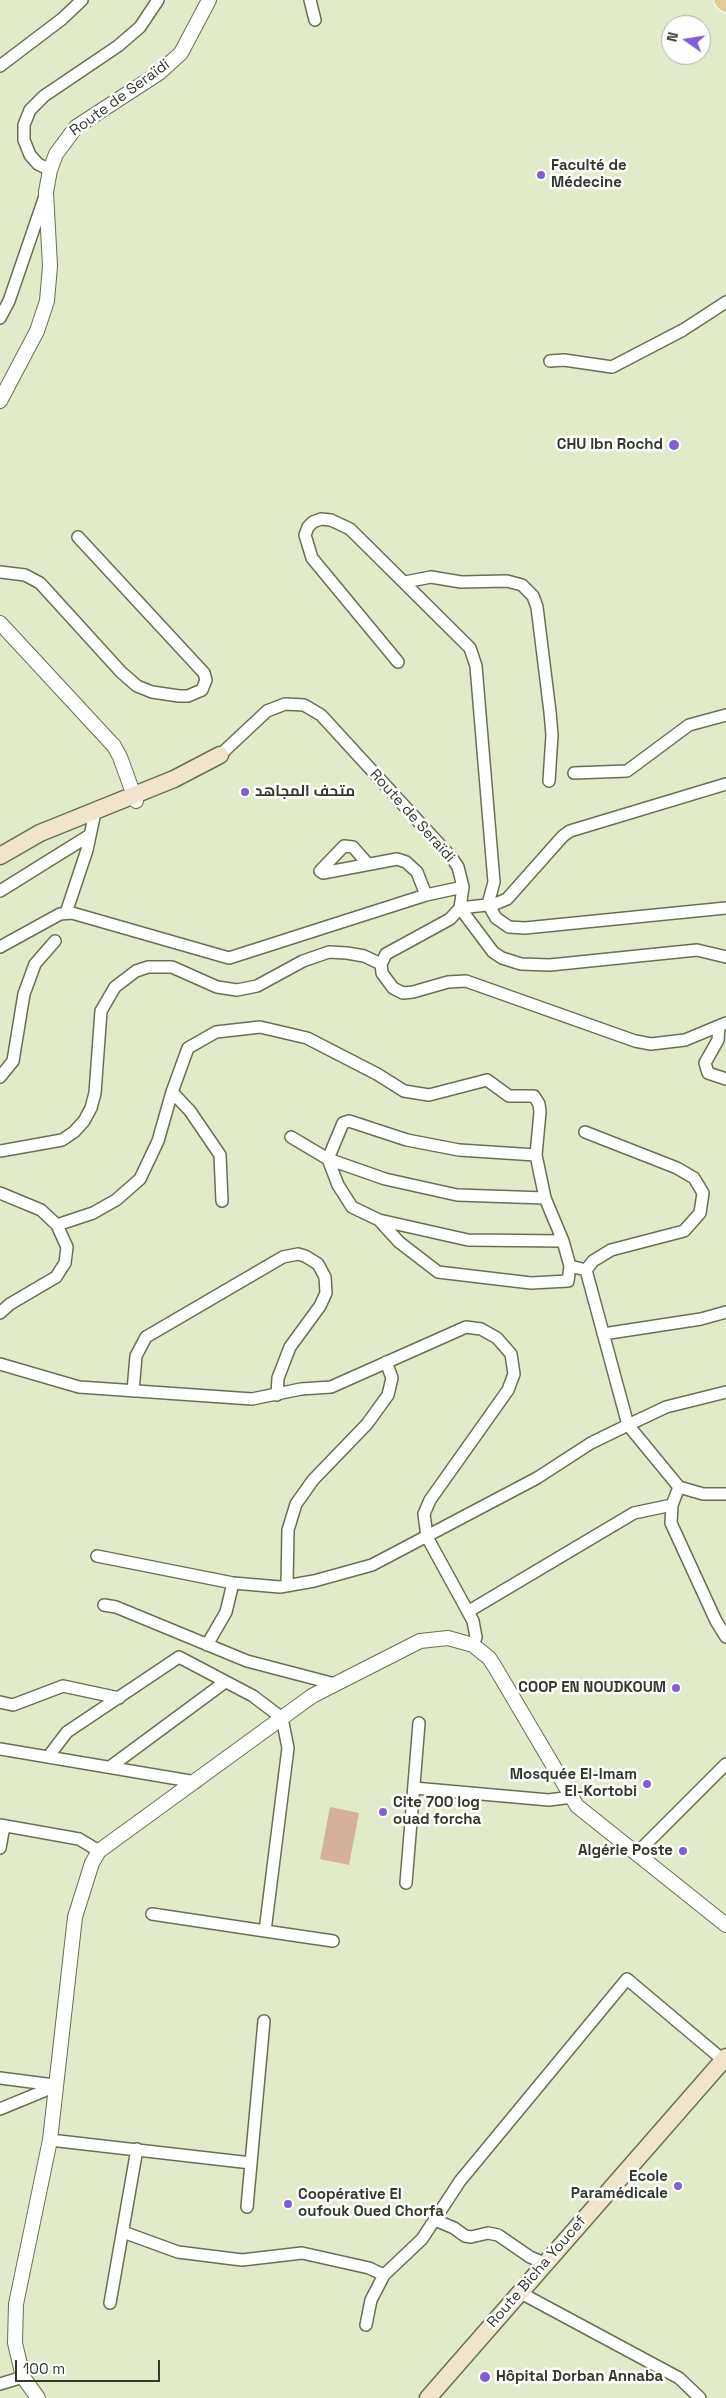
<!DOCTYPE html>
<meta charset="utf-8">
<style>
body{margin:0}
#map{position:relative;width:726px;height:2398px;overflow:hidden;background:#e1ebca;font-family:"Space Grotesk",sans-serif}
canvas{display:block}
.north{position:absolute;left:661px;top:15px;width:50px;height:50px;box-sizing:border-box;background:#fff;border:1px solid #aeb0ab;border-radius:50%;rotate:283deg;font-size:14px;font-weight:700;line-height:20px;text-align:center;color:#35392c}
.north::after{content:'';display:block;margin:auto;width:18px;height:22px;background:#7f5ed8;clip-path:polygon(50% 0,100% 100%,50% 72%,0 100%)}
.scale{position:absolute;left:15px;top:2360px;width:145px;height:22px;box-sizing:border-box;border:2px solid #35392c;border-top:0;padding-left:6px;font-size:15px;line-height:18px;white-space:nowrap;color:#35392c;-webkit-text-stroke:4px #fff;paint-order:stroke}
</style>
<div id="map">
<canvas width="726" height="2398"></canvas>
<div class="north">N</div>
<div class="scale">100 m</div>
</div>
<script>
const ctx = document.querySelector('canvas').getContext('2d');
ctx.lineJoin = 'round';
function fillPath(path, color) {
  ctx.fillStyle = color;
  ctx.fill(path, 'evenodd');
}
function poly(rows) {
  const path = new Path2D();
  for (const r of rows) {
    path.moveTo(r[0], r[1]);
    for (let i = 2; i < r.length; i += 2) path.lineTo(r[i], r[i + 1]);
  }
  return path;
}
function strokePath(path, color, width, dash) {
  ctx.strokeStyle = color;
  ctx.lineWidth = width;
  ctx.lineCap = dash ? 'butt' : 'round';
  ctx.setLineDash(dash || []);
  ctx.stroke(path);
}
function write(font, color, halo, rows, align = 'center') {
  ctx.font = font + ' "Space Grotesk",Cairo,sans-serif';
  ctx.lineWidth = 5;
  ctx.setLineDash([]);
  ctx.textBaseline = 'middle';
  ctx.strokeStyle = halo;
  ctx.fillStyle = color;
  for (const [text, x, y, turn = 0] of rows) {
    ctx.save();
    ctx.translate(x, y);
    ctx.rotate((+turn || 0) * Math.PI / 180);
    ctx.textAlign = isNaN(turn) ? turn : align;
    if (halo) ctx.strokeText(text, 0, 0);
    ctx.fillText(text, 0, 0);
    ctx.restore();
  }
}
fillPath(poly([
 [330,1807,359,1813,349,1865,320,1859]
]), '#d5b19c');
const minor = poly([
 [310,0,315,20],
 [0,66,62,19,82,0],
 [50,170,38,164,30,155,24,140,24,125,30,110,44,96,118,46,140,27,158,0],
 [0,318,9,301,45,196],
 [550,361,564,360,612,367,683,330,726,302],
 [0,572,25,575,40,583,121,672,137,686,152,692,179,696,188,696,202,690,206,680,204,673,78,537],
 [405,582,431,577,461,582,507,581,522,585,533,596,537,607,550,712,552,735,549,781],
 [398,662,312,558,305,535,308,527,313,522,321,519,331,520,350,529,470,648,476,666,494,882,488,904,496,918,509,927,525,928,726,908],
 [220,755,267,711,285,704,304,705,321,715,452,858,458,867,463,887,460,908,450,919,386,954,381,964,382,973,393,988,403,993,413,992,448,982,466,981,635,1041,651,1044,685,1040,726,1023],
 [574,773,627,771,689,725,726,715],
 [726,784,570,831,563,836,507,899,495,904,460,908,493,952,502,958,521,964,550,965,697,950,726,957],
 [367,863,353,847,344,846,320,871,323,873,397,859,406,862,417,872,426,895],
 [0,891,90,835],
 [66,913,87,850,94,817],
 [0,947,60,914,72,913,229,958,426,895,463,887],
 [719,1027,718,1040,705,1063,708,1073,726,1079],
 [0,1077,13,1061,24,994,35,964,55,941],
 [172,1092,190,1111,220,1155,222,1201],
 [585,1132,677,1168,694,1178,703,1193,700,1213,684,1231,611,1250,593,1261,586,1270,628,1425,679,1487,703,1494,726,1494],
 [291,1137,328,1159,338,1185,352,1207,379,1220,468,1240,563,1241],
 [0,1151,62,1140,74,1132,84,1121,91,1108,95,1093,101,1011,115,987,136,971,148,967,172,967,217,987,237,990,257,986,303,961,329,952,347,953,364,956,381,964],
 [536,1155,459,1150,407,1140,349,1121,343,1123,328,1159,385,1179,457,1195,545,1198],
 [0,1193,41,1210,57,1225,67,1247,65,1263,56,1277,10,1304,0,1313],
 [379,1220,399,1242,438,1272,531,1283,568,1281,570,1266],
 [57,1225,93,1213,116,1200,140,1179,158,1141,172,1092,188,1048,216,1032,260,1027,307,1038,377,1074,404,1091,429,1095,487,1080,509,1096,534,1096,539,1104,540,1112,536,1155,545,1198,563,1241,570,1266,586,1270],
 [603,1334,701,1319,726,1312],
 [0,1364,79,1387,252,1399,301,1389,331,1387,466,1327,481,1329,497,1338,511,1354,514,1374,508,1390,430,1500,424,1514,427,1537,473,1621,476,1637,473,1645],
 [133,1391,136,1356,146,1337,283,1257,298,1254,305,1256,318,1264,325,1277,326,1293,320,1306,290,1347,278,1378,277,1395],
 [679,1487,672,1505,671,1523,716,1621,726,1637],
 [97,1556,233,1583,280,1587,314,1581,372,1565,537,1478,591,1443,628,1425,666,1407,726,1392],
 [287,1585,288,1530,296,1504,313,1480,367,1424,388,1395,392,1378,386,1362],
 [104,1605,116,1607,247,1661,335,1684],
 [469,1611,634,1513,672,1505],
 [207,1645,226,1612,233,1583],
 [0,1702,13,1705,63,1686,119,1698],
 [0,1749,196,1782],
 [48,1757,67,1732,179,1657,253,1696,282,1718,288,1748,265,1931,152,1914],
 [110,1767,225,1682],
 [414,1788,549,1800,572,1797],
 [0,1825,79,1839,99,1851],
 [0,1848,4,1826],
 [636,1854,726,1764],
 [406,1883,419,1723],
 [265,1931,333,1941],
 [0,2078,54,2085],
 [0,2109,56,2086],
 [50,2140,251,2163],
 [247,2207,264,2021],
 [435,2220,454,2228,465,2236,471,2237,488,2233,498,2235,530,2257,544,2263],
 [123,2232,178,2252,242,2260,302,2253,369,2268,384,2275],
 [519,2292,679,2378,700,2398],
 [110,2303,137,2149],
 [366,2325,371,2300,384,2275,422,2239,460,2181,627,1979,723,2060],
 [0,2384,23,2377]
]);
const tertiary = poly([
 [0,401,37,331,47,301,50,266,46,192,50,170,56,154,76,127,159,73,181,53,209,0],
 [0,623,114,746,120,757,136,801],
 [38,2398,23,2377,15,2343,16,2304,50,2140,75,1917,92,1863,99,1851,312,1696,420,1641,448,1638,473,1645,489,1658,495,1667,577,1806,726,1925]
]);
const secondary = poly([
 [0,856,40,833,174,779,220,755],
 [428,2398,726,2057]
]);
const primary = poly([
 [723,0,726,3]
]);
strokePath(minor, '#687053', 14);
strokePath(tertiary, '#687053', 16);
strokePath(secondary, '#687053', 19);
strokePath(primary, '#fff', 20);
strokePath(minor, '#fff', 11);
strokePath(tertiary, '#fff', 14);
strokePath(secondary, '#f0e5cc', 16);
strokePath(primary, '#e1cb98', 18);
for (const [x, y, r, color] of [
 [541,175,5,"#7f5ed8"],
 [674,445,6,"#7f5ed8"],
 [245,792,5,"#7f5ed8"],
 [676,1688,5,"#7f5ed8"],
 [647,1784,5,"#7f5ed8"],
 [383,1812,5,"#7f5ed8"],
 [683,1851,5,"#7f5ed8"],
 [678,2186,5,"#7f5ed8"],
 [288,2204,5,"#7f5ed8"],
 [485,2377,6,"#7f5ed8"]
]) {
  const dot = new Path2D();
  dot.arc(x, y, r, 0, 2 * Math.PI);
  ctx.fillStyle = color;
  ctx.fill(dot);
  strokePath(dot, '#fff', 2);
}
write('15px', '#35392c', '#fff', [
 ["Route de Seraïdi",120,98,-36],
 ["Route de Seraïdi",412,816,48],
 ["Route Bicha Youcef",537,2272,-49]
]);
write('bold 15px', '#35392c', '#fff', [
 ["Faculté de",551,166],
 ["Médecine",551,183],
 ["CHU Ibn Rochd",663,445,"right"],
 ["متحف المجاهد",255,792],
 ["COOP EN NOUDKOUM",666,1688,"right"],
 ["Mosquée El-Imam",637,1775,"right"],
 ["El-Kortobi",637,1792,"right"],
 ["Cite 700 log",393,1803],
 ["ouad forcha",393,1820],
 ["Algérie Poste",673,1851,"right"],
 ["Ecole",668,2177,"right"],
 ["Paramédicale",668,2194,"right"],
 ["Coopérative El",298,2195],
 ["oufouk Oued Chorfa",298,2212],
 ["Hôpital Dorban Annaba",496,2377]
], 'left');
</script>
